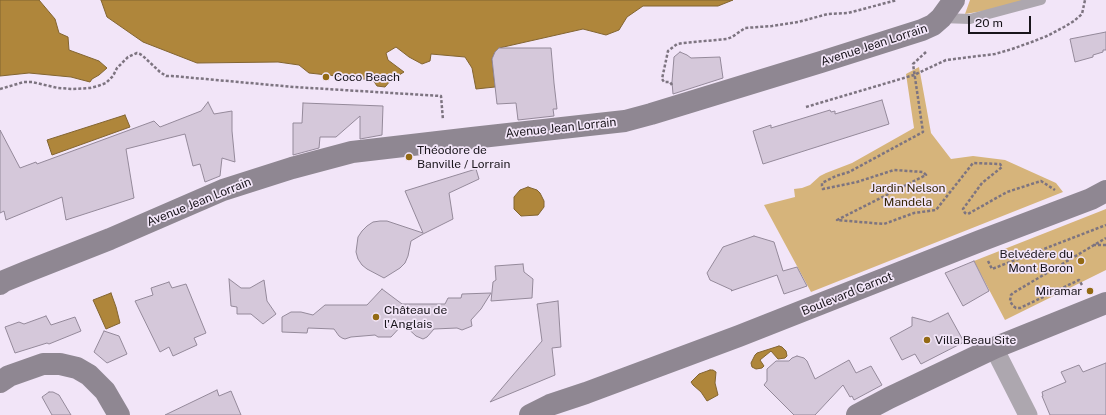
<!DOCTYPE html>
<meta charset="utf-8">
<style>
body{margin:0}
#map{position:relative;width:1106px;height:415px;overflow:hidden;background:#f2e5f8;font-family:"Public Sans",sans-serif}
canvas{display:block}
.scale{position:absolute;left:968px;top:16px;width:63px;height:18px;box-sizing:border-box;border:2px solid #19151b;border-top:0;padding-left:5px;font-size:12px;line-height:14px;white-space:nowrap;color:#19151b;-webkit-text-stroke:3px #f2e5f8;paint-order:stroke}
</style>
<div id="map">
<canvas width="1106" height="415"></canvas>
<div class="scale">20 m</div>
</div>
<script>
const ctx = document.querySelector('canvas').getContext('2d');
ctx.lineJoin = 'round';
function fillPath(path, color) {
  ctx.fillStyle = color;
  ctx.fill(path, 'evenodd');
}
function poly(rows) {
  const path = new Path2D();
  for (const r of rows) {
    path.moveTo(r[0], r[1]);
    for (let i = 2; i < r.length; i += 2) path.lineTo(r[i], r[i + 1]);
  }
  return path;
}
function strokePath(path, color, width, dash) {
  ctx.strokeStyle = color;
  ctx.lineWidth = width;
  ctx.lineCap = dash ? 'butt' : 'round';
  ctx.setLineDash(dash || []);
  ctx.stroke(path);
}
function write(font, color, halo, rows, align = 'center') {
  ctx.font = font + ' "Public Sans",sans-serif';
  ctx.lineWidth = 3.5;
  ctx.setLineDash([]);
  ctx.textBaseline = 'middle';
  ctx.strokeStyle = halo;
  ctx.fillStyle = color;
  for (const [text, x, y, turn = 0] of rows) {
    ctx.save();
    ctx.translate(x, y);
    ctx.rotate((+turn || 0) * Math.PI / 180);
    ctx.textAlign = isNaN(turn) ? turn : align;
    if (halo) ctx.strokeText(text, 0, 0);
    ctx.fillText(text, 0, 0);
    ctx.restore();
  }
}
fillPath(poly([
 [970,0,1032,0,1013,6,965,14],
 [919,67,931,133,951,159,973,156,1005,160,1056,183,1063,192,811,292,764,205,795,197,794,189,802,188,810,185,820,176,826,173,852,163,914,128,906,74],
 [1106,209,1106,270,1005,320,974,261]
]), '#d6b47b');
const water = poly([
 [0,0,39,0,55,19,59,33,68,37,69,50,99,61,107,68,99,75,92,79,90,82,71,77,29,73,0,76,0,0],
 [101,0,733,0,718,6,643,6,627,17,619,30,606,35,583,29,499,48,495,52,492,59,495,87,476,89,472,68,465,57,431,54,430,61,422,64,409,57,396,47,386,53,388,60,404,72,391,80,385,87,377,86,373,80,309,73,299,65,278,62,197,63,143,42,107,17,101,0],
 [125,115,130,127,52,155,47,140,125,115],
 [528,187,537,190,540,193,544,201,544,207,538,215,521,216,514,209,514,197,520,190,528,187],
 [111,293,116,307,120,323,106,329,93,300,111,293],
 [779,346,782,347,786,351,787,356,785,358,778,359,771,351,760,360,764,366,762,368,756,369,752,367,751,363,755,355,757,353,779,346],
 [710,370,713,370,716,372,715,383,718,395,707,401,701,392,693,385,691,382,699,374,710,370]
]);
fillPath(water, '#af863b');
strokePath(water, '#826431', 1);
const building = poly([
 [1106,32,1106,50,1103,50,1103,52,1093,55,1093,57,1075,62,1070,39,1106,32],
 [499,48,551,48,554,83,557,109,553,109,554,116,518,120,516,103,497,104,492,59,495,52,499,48],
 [680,52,687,55,691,58,720,57,723,78,673,94,672,82,674,57,680,52],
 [882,100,889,124,763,164,753,131,771,125,771,128,830,110,831,112,835,111,835,114,882,100],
 [208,102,214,114,232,111,232,131,235,162,222,158,220,176,205,182,200,164,193,166,185,134,126,149,134,198,66,220,62,197,6,220,4,211,0,213,0,130,20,168,36,162,37,164,154,121,160,127,201,111,208,102],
 [303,103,383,106,382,135,360,139,360,116,336,137,320,137,319,148,293,155,293,123,302,123,303,103],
 [476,169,479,179,449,193,453,219,423,234,411,241,408,256,405,263,400,268,384,278,367,269,362,265,358,259,356,252,358,237,362,231,367,226,373,222,380,221,387,221,423,233,405,191,476,169],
 [754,236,774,242,783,271,797,267,807,286,784,294,777,275,731,291,732,290,710,280,707,273,723,247,754,236],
 [974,261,989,291,963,306,945,273,974,261],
 [523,264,524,272,533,279,532,298,491,301,493,282,496,280,495,266,523,264],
 [229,279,241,288,250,288,264,280,267,301,276,314,263,324,251,314,237,314,237,307,231,306,229,279],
 [169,282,172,288,186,284,206,333,194,338,197,345,173,356,169,347,160,352,135,301,153,295,151,288,169,282],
 [382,289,402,304,445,304,448,298,461,298,462,294,491,293,481,309,471,320,472,326,462,330,457,328,434,329,427,337,423,339,416,336,403,324,391,337,378,337,375,335,351,337,345,339,342,338,339,336,334,329,308,328,307,333,282,332,282,317,291,312,301,312,313,315,325,305,367,305,382,289],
 [558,301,561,347,552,348,555,375,490,402,542,341,537,304,558,301],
 [948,313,964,342,921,364,915,354,902,360,890,338,912,326,912,317,930,322,948,313],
 [46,316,51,325,75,317,81,331,49,344,47,343,15,353,5,327,19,322,24,324,46,316],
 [104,331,119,336,127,354,107,363,94,352,104,331],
 [797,356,804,358,807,361,815,379,849,360,856,373,871,366,882,385,854,400,852,396,850,397,843,385,815,415,794,415,764,385,767,381,767,369,776,361,789,361,792,358,797,356],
 [1106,363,1106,415,1050,415,1042,396,1043,396,1042,392,1066,382,1061,372,1079,365,1083,372,1106,363],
 [217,390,219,396,231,391,241,415,165,415,217,390],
 [49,392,53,392,59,395,71,415,52,415,42,397,49,392]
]);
fillPath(building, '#d5c8da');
strokePath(building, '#94899a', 1);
strokePath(poly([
 [926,52,913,64,923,132,849,172,836,176,822,183,822,186,823,189,857,182,894,170,923,172,926,175,837,220,884,224,914,213,936,210,973,163,1000,164,1002,167,982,183,963,209,965,213,968,214,1007,192,1041,181,1055,190],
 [672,85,670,82,664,82,662,79,668,51,677,44,683,43,727,39,732,37,745,28,772,26,798,22,828,14,848,13,897,0],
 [0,89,24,82,32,82,58,88,73,89,90,88,98,86,106,83,113,76,117,68,128,57,137,53,140,54,143,56,160,72,166,76,172,76,294,87,441,96,443,120],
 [806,107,914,75,946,60,995,54,1012,49,1029,43,1047,36,1064,27,1074,21,1082,14,1085,0],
 [1093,245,1106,245],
 [988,261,992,269,1106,225],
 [1082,285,1079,280,1020,308,1016,308,1013,306,1010,301,1011,295,1013,293,1106,238]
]), '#7d7480', 2.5, [3, 2]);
strokePath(poly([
 [941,18,970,19,1041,0]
]), '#ada7af', 10);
strokePath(poly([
 [994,348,1028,415]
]), '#ada7af', 19);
strokePath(poly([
 [0,284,4,281,26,272,110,239,223,190,292,168,352,152,472,138,625,121,651,114,821,62,922,30,933,25,941,18,954,0],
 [0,382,9,376,43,364,60,364,77,368,89,375,105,391,119,415],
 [530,415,550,405,586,393,739,336,980,241,1091,199,1106,191],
 [857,415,889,398,994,348,1106,303]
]), '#8f8792', 22);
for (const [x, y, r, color] of [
 [326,77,4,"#936a13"],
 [409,157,4,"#936a13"],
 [1081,261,4,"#936a13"],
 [1090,291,4,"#936a13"],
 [376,317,4,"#936a13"],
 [927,340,4,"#936a13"]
]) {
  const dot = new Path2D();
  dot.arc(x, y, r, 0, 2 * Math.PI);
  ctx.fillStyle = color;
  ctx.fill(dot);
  strokePath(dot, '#f2e5f8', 1.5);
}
write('12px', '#19151b', '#f2e5f8', [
 ["Avenue Jean Lorrain",874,45,-18],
 ["Avenue Jean Lorrain",561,128,-6],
 ["Avenue Jean Lorrain",199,202,-22],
 ["Boulevard Carnot",847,294,-22]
]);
write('12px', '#19151b', '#f2e5f8', [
 ["Coco Beach",334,77],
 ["Théodore de",417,150],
 ["Banville / Lorrain",417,164],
 ["Belvédère du",1073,254,"right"],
 ["Mont Boron",1073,268,"right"],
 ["Miramar",1082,291,"right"],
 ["Château de",384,310],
 ["l'Anglais",384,324],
 ["Villa Beau Site",935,340]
], 'left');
write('12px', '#372604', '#f2e5f8', [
 ["Jardin Nelson",908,188],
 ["Mandela",908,202]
]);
</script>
